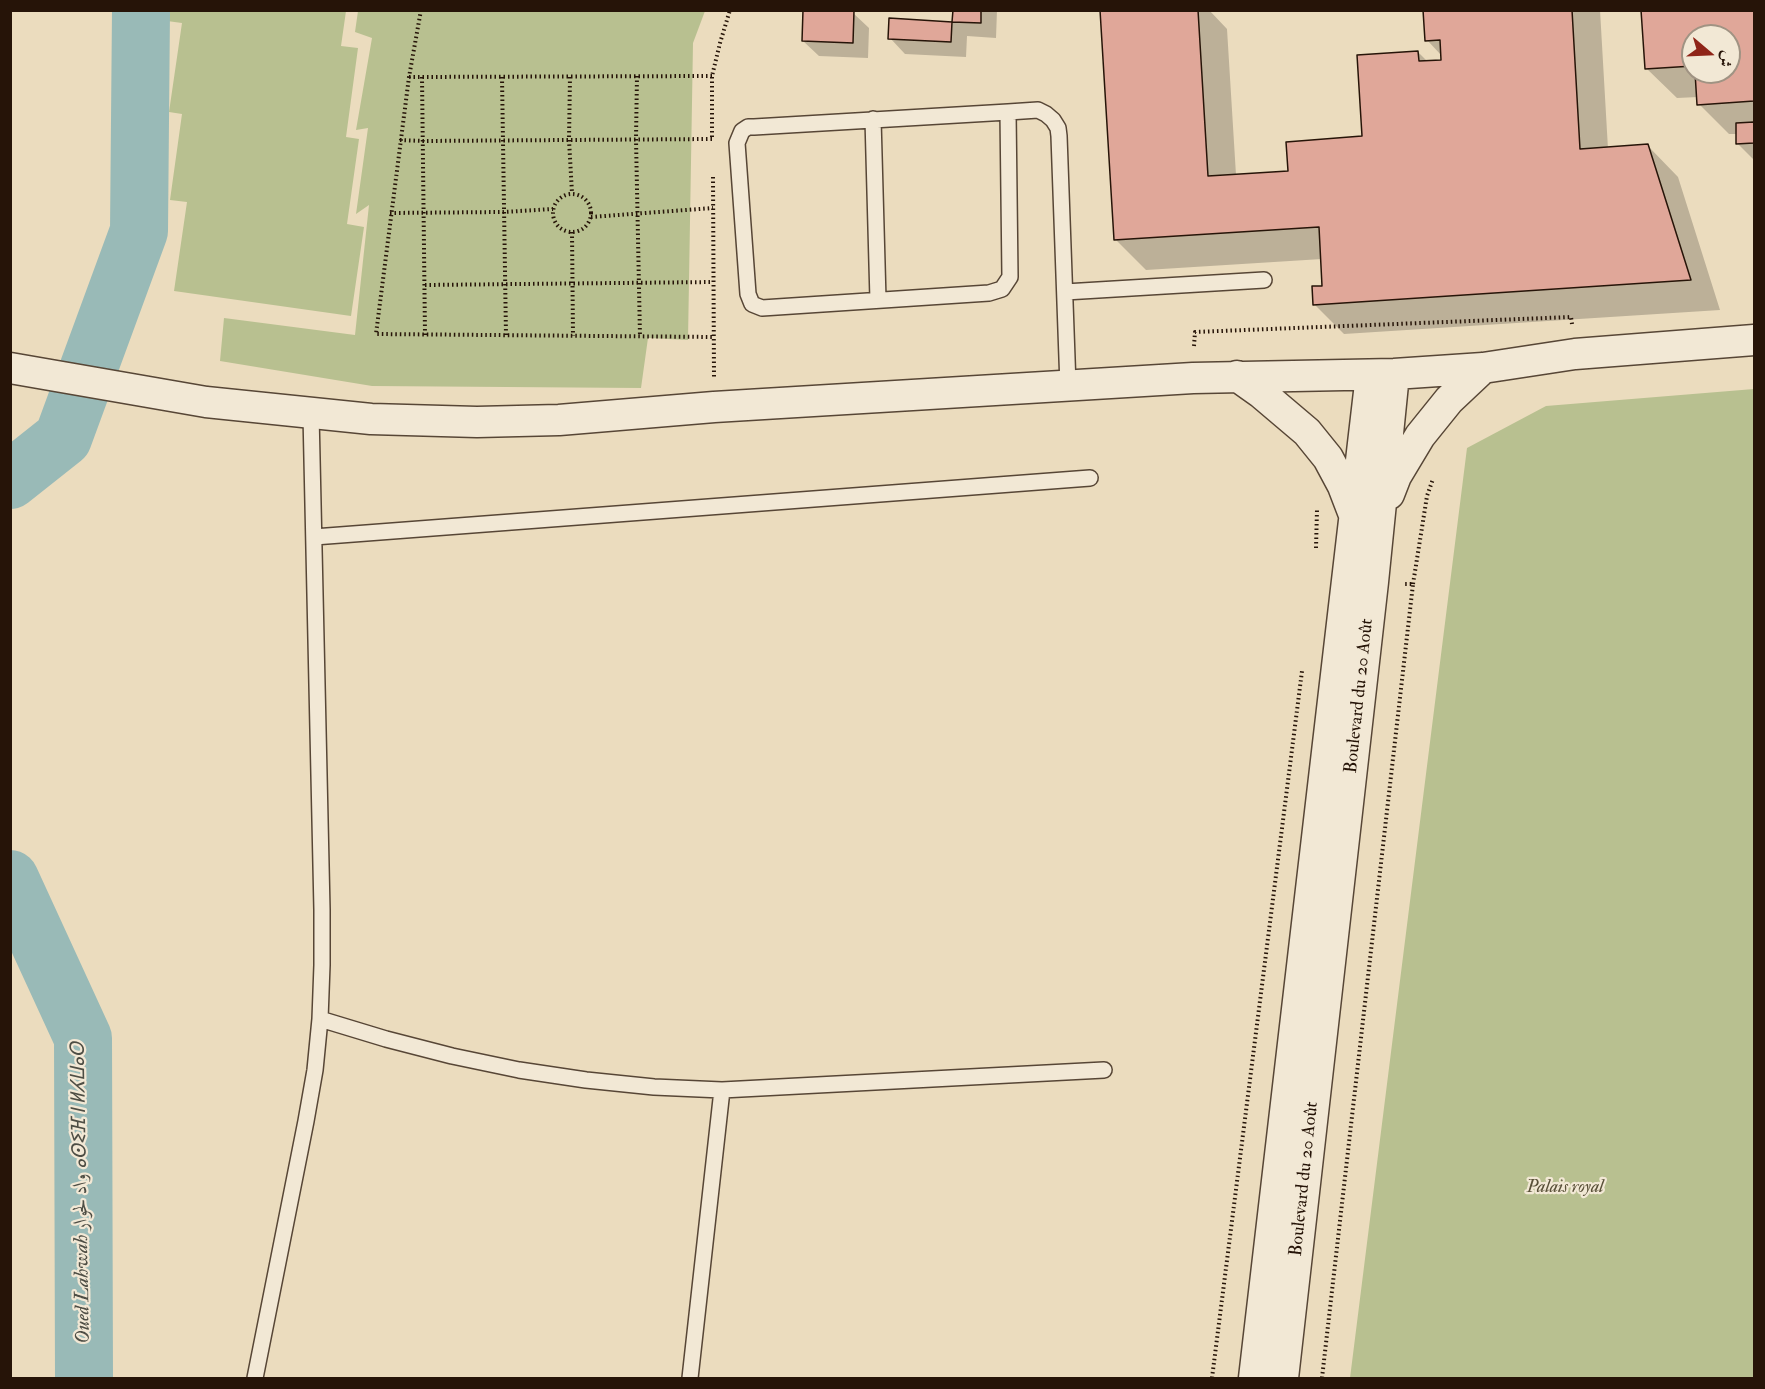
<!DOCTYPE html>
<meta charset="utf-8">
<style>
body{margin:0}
#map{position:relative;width:1765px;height:1389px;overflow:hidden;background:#ebdcbe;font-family:"IM FELL Double Pica",Amiri,serif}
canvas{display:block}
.frame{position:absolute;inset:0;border:12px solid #261408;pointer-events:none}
.north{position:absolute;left:1681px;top:24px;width:60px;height:60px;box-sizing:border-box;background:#f2e8d5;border:2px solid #a09383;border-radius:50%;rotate:109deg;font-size:16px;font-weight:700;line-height:24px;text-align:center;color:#261408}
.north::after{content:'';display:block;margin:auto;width:21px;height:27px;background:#8f2418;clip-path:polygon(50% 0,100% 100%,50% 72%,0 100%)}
</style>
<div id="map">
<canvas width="1765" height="1389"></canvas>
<div class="frame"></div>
<div class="north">ش</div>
</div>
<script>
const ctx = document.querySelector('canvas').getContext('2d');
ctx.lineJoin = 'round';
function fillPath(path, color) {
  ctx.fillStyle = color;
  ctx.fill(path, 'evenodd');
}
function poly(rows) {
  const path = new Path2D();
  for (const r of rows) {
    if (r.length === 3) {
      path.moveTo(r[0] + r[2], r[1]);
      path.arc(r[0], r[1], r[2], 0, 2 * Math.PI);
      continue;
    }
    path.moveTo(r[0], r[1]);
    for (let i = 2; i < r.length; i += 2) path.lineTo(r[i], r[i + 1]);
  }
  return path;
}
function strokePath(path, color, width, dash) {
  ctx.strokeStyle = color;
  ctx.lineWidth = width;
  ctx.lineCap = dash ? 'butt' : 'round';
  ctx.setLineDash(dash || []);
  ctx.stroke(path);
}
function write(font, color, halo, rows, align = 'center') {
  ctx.font = font + ' "IM FELL Double Pica",Amiri,"Noto Sans Tifinagh",serif';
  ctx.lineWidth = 4.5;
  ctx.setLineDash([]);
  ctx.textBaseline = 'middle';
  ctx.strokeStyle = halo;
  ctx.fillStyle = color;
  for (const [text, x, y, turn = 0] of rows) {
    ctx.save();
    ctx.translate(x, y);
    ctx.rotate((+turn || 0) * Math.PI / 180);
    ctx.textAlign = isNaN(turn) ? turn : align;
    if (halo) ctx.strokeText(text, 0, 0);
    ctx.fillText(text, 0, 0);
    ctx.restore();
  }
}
fillPath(poly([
 [168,11,346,11,341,46,358,48,346,137,359,139,347,224,364,227,351,316,174,291,187,202,170,200,182,114,169,112,182,23,167,21],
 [358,11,705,11,693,43,688,340,648,338,641,388,372,386,220,361,224,318,355,335,369,205,356,214,368,128,356,130,372,38,355,32],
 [1754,389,1754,1378,1350,1378,1467,448,1546,406]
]), '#b8c090');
fillPath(poly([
 [954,10,997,10,996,38,967,36,966,57,905,54,890,38,891,20,953,23],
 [1101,10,1209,10,1227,29,1236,175,1289,172,1364,138,1418,52,1428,62,1443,62,1442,56,1427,40,1425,10,1600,10,1608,149,1648,146,1678,177,1720,310,1344,334,1314,304,1324,287,1322,259,1146,270,1115,239],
 [1643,10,1754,10,1754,160,1738,144,1737,134,1729,134,1699,104,1698,97,1677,98,1646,68],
 [1693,36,1729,36,1729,72,1693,72],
 [853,13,869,28,868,58,819,56,803,41]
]), '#0003');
strokePath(poly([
 [10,480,63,438,139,231,141,10],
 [10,879,83,1038,84,1378]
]), '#99bab7', 58);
const building = poly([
 [803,10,854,11,853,43,802,41,803,10],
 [953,10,981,10,981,23,952,22,953,10],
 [1100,10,1198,10,1208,176,1288,171,1286,142,1362,136,1357,55,1418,51,1419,61,1441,60,1440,40,1425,41,1423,10,1572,10,1580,149,1648,144,1691,280,1313,305,1312,286,1322,286,1319,227,1114,240,1100,10],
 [1641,10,1754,10,1754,101,1697,105,1695,72,1729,72,1729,36,1693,36,1693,66,1645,69,1641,10],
 [889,18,952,22,951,42,888,39,889,18],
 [1754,122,1754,143,1736,144,1736,123,1754,122]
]);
fillPath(building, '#e0a799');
strokePath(building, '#261408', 1.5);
const service = poly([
 [1008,112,1010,277,1002,289,989,293,762,308,752,304,748,294,737,143,742,131,748,127,754,127,1008,112,1038,110,1046,114,1053,120,1058,128,1059,136,1068,386],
 [873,119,878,300],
 [1065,292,1264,280],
 [314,537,1090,478],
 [320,1019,386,1039,452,1056,519,1070,586,1080,654,1087,722,1090,1104,1070],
 [255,1378,306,1121,315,1070,320,1019,322,965,322,910,311,414],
 [690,1378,722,1090]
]);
const minor = poly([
 [10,368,206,402,371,419,477,422,559,420,714,407,1193,378,1394,374,1483,368,1575,354,1754,340],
 [1237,376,1261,393,1307,432,1328,458,1343,486,1353,512],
 [1389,494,1396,476,1420,436,1449,400,1483,368],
 [1254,1378,1371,375],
 [1283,1378,1373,582,1394,374]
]);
strokePath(service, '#574636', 18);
strokePath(minor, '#574636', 33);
strokePath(poly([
 [421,10,409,77,376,334,714,337],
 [637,76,636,139,640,337],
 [409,77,712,76],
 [422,77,425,335],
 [502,77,506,336],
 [570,77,569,140,572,193],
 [712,137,712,76,720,43,730,10],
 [400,140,423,141,712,139],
 [713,177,714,377],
 [572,213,19],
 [390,213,503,212,553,209],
 [591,217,713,208],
 [572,232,573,336],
 [425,285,713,282],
 [1194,346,1195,332,1571,317,1572,324],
 [1316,548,1317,510],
 [1413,584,1427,496,1433,479],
 [1212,1378,1302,671],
 [1322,1378,1413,584,1404,584]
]), '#261408', 4, [1.5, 3]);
strokePath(service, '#f2e8d5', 15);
strokePath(minor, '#f2e8d5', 30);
write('18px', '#261408', '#f2e8d5', [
 ["Boulevard du 20 Août",1360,696,-84],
 ["Boulevard du 20 Août",1305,1179,-84]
]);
write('italic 18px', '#595038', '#f2e8d5', [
 ["Palais royal",1565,1188]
]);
write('italic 20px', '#4e4e45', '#f2e8d5', [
 ["Oued Lahwah واد لحوار ⴰⵙⵉⴼ ⵏ ⵍⵃⵡⴰⵔ",82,1193,-91]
]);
</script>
